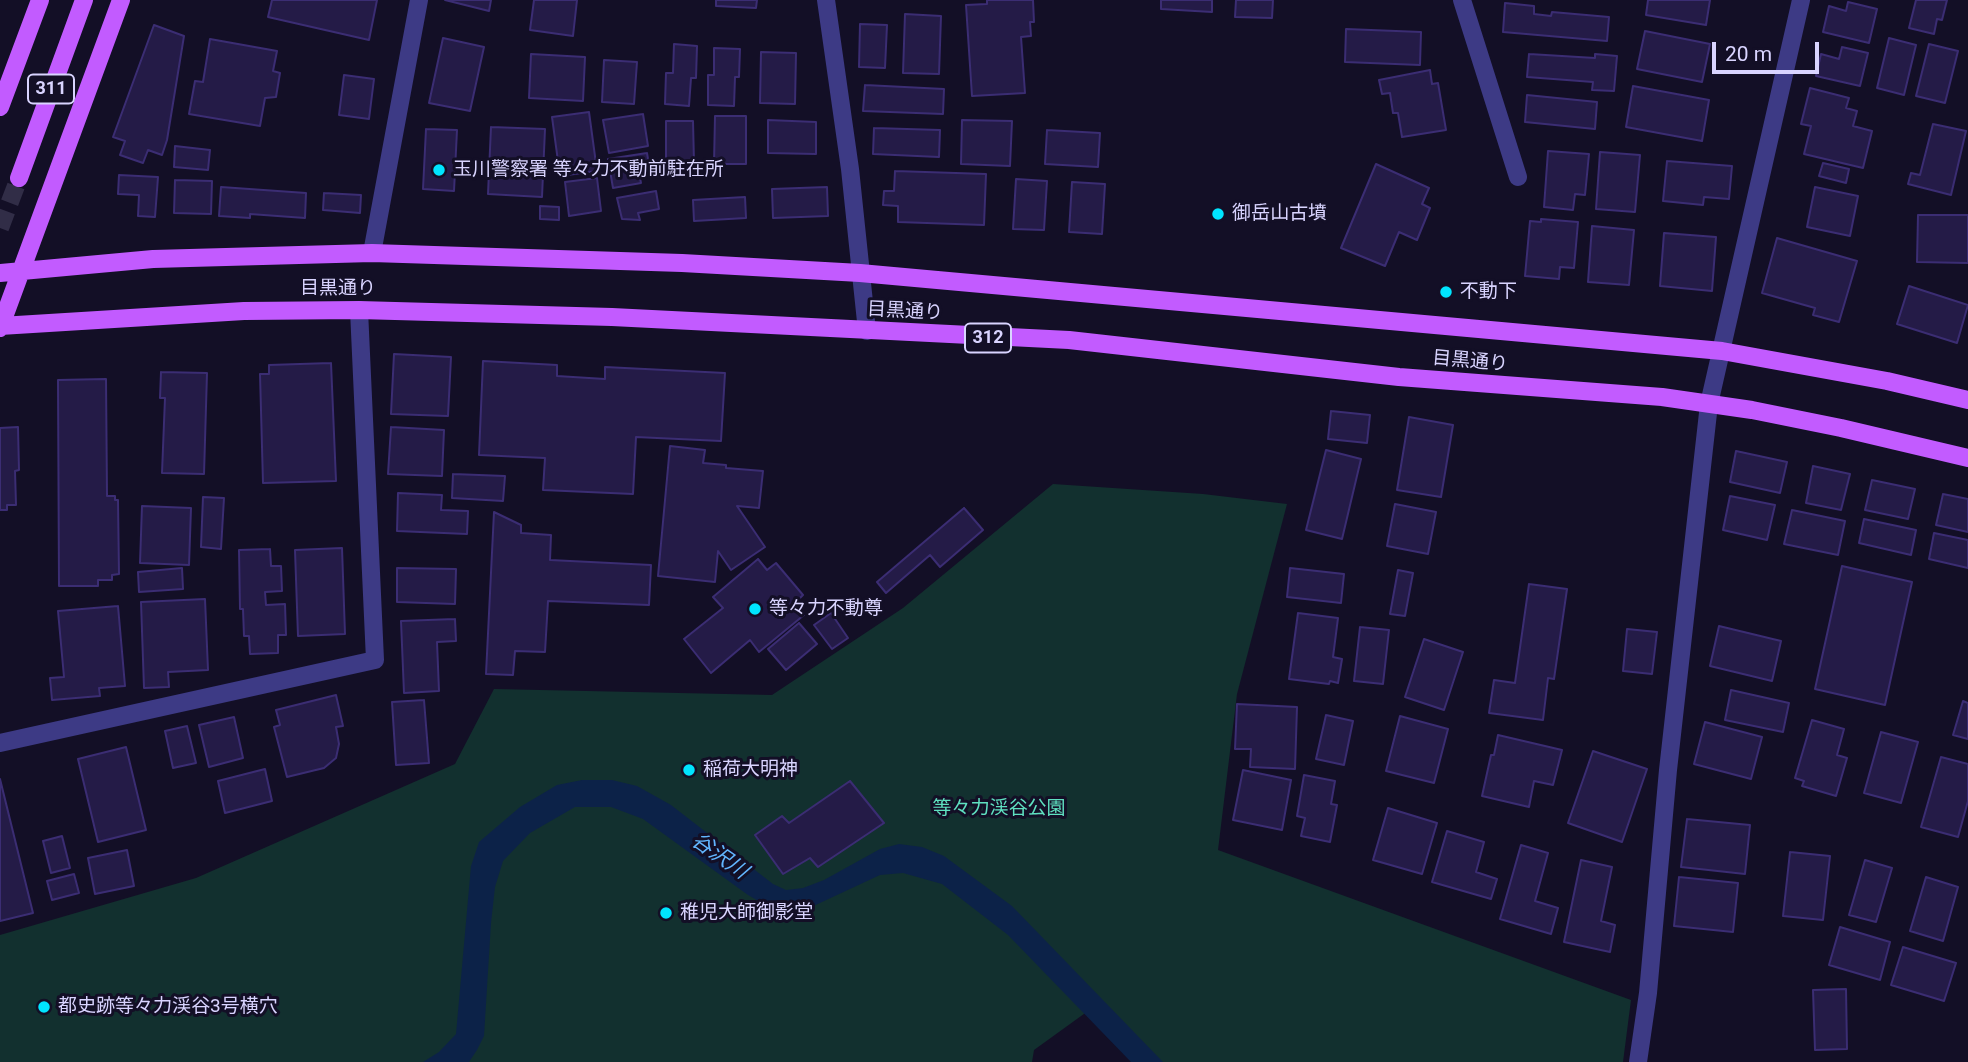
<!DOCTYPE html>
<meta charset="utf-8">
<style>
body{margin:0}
#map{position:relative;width:1968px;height:1062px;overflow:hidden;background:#130f26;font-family:Roboto,sans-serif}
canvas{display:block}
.scale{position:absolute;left:1712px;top:42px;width:107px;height:32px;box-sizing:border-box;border:4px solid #d9d4ff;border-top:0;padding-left:9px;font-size:21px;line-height:24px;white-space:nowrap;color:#d9d4ff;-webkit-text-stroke:5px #130f26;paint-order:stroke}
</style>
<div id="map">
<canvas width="1968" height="1062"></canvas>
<div class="scale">20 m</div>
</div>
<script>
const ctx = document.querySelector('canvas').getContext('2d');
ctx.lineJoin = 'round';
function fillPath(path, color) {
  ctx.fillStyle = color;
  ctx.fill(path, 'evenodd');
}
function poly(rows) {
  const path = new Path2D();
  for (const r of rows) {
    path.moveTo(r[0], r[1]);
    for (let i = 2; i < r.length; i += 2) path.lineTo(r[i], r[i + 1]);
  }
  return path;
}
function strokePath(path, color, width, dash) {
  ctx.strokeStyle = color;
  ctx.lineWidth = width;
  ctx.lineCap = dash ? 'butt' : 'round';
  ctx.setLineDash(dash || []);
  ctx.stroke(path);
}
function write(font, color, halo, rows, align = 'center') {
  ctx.font = font + ' Roboto,"Noto Sans JP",sans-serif';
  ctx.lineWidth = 6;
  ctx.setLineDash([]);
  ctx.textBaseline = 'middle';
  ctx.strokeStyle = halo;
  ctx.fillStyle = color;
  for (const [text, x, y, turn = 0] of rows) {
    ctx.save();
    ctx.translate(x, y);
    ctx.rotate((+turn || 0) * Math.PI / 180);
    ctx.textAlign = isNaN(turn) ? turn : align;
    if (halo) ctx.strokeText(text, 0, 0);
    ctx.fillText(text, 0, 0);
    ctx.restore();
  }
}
fillPath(poly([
 [1053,484,1203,494,1287,504,1237,694,1218,850,1631,1000,1623,1062,1139,1062,1088,1011,1034,1050,1032,1062,0,1062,0,935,196,878,455,764,494,689,772,695,903,608]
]), '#12302f');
fillPath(poly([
 [582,780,612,780,637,786,671,805,773,884,786,890,803,888,824,880,880,849,899,844,922,847,944,856,1012,906,1163,1062,1131,1062,1008,935,942,884,903,873,880,875,807,909,785,910,767,906,748,895,643,819,611,807,575,807,530,833,503,861,495,887,491,923,484,1036,477,1050,469,1062,423,1062,439,1052,456,1034,471,866,479,842,520,807,557,785]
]), '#0c2248');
const building = poly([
 [272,0,377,0,369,40,268,17,272,0],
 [445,0,491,0,489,11,445,0],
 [534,0,577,0,573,36,530,30,534,0],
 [716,0,757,0,756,8,716,6,716,0],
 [987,0,1033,0,1034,22,1030,22,1031,36,1021,37,1025,93,972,96,966,5,987,4,987,0],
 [1161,0,1212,0,1212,12,1161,9,1161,0],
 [1236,0,1273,0,1272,18,1235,17,1236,0],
 [1648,0,1710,0,1706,25,1646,15,1648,0],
 [1916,0,1947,0,1942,20,1937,19,1934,34,1909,28,1916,0],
 [1848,2,1877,9,1869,43,1823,32,1829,6,1846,11,1848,2],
 [1505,3,1534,6,1534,14,1551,16,1552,12,1609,17,1607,41,1503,32,1505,3],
 [905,14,941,16,939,74,903,73,905,14],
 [860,24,887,25,885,68,859,67,860,24],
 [154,25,184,36,167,140,162,155,148,150,143,163,120,155,125,141,113,137,154,25],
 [1346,29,1421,32,1420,65,1345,62,1346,29],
 [1645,31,1710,44,1702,82,1637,69,1645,31],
 [443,38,484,47,470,111,429,103,443,38],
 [1889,38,1916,45,1904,95,1877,88,1889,38],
 [210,39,277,51,273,71,280,73,276,97,265,98,260,126,189,114,195,81,203,82,210,39],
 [674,44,697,46,696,78,691,78,689,106,665,104,666,73,673,73,674,44],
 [1929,44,1958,51,1945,103,1916,96,1929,44],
 [1842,47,1868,53,1860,86,1816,76,1821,54,1839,59,1842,47],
 [714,48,740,49,739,77,735,77,734,106,708,105,708,75,714,75,714,48],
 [761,52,796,53,795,104,760,103,761,52],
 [531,54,585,57,583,101,529,98,531,54],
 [1529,54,1595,58,1595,54,1617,56,1614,91,1592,90,1593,82,1527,77,1529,54],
 [604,60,637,62,634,104,602,102,604,60],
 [1430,70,1432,84,1438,83,1446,130,1402,137,1398,113,1393,113,1390,93,1382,94,1379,80,1430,70],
 [344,75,374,79,369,119,339,115,344,75],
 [865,85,944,89,943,114,863,111,865,85],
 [1633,86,1709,100,1702,141,1626,127,1633,86],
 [1810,88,1849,98,1846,108,1857,111,1853,126,1872,131,1863,168,1804,154,1811,126,1801,124,1810,88],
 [1527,95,1597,102,1595,129,1525,122,1527,95],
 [589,112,597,171,560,176,552,117,589,112],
 [643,114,648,146,609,153,603,120,643,114],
 [715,116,746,116,746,164,714,164,715,116],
 [768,120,816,122,816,154,768,153,768,120],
 [962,120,1012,121,1010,166,961,164,962,120],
 [666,121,693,121,694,163,666,163,666,121],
 [1933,124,1966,131,1951,195,1908,184,1911,173,1920,175,1933,124],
 [491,127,545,129,542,197,488,194,491,127],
 [874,128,940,130,939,157,873,154,874,128],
 [426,129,457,130,454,191,423,189,426,129],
 [1047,130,1100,133,1098,167,1045,164,1047,130],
 [175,146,210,150,208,170,174,167,175,146],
 [1548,151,1589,154,1585,195,1575,194,1573,210,1544,207,1548,151],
 [1600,152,1640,155,1635,212,1596,209,1600,152],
 [647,153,650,171,639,173,641,183,613,188,608,159,647,153],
 [1667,161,1732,166,1729,199,1704,197,1703,205,1663,201,1667,161],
 [1823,163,1849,169,1846,183,1819,176,1823,163],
 [1376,164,1429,188,1422,204,1430,208,1417,240,1399,232,1385,266,1341,248,1376,164],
 [895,171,986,174,984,225,898,222,898,206,883,205,884,191,894,191,895,171],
 [119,175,158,177,155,217,138,216,139,195,118,194,119,175],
 [597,178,601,211,569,216,565,182,597,178],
 [1016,179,1047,181,1044,230,1013,229,1016,179],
 [175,180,212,181,211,214,174,213,175,180],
 [1072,182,1105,184,1102,234,1069,232,1072,182],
 [221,187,306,193,305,218,250,214,250,218,219,216,221,187],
 [827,187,828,216,773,218,772,189,827,187],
 [1815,187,1858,196,1850,236,1807,227,1815,187],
 [656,191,659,209,638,213,640,220,622,219,617,198,656,191],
 [324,193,361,195,360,213,323,210,324,193],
 [745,197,746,218,694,221,693,200,745,197],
 [540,206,559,207,559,220,540,219,540,206],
 [1918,215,1968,215,1968,263,1917,262,1918,215],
 [1541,219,1578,222,1574,268,1560,267,1559,279,1525,276,1530,221,1541,222,1541,219],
 [1592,226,1634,230,1629,285,1588,282,1592,226],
 [1664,233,1716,237,1712,291,1660,286,1664,233],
 [1777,238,1857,261,1839,322,1813,315,1815,308,1762,293,1777,238],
 [1909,286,1968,305,1957,343,1897,324,1909,286],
 [394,354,451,357,448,416,391,414,394,354],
 [483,361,557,365,557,376,605,379,605,367,725,373,721,441,636,437,633,494,543,490,545,458,479,455,483,361],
 [331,363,336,481,263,483,260,374,269,374,269,365,331,363],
 [161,372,207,373,204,474,162,473,165,398,160,398,161,372],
 [106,379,107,496,115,496,115,500,118,500,119,574,112,575,112,580,98,580,98,586,59,586,58,380,106,379],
 [1331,411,1370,415,1367,443,1328,439,1331,411],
 [1409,417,1453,425,1441,497,1397,490,1409,417],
 [18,427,19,470,15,471,16,505,7,505,7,510,0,510,0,428,18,427],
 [391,427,444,430,442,476,388,474,391,427],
 [670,446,705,450,703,463,726,465,726,468,763,471,759,508,737,506,765,547,731,570,718,551,715,582,658,576,670,446],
 [1326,450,1361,459,1342,539,1306,530,1326,450],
 [1736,451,1787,462,1780,493,1730,482,1736,451],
 [1813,466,1850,474,1841,510,1806,503,1813,466],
 [453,474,505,476,503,501,452,498,453,474],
 [1872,480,1915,489,1908,519,1865,510,1872,480],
 [398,493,442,495,441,510,468,511,467,534,397,531,398,493],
 [1943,494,1968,499,1968,532,1936,525,1943,494],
 [1730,496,1775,505,1767,540,1723,530,1730,496],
 [203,497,224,498,221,549,201,547,203,497],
 [1395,504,1436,512,1428,554,1387,546,1395,504],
 [142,506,191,508,189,565,140,563,142,506],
 [964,508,983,530,940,567,930,555,886,593,877,582,964,508],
 [1792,510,1845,521,1838,555,1784,544,1792,510],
 [494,512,521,525,521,533,551,535,550,560,651,565,649,605,548,601,545,652,515,651,513,675,486,674,494,512],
 [1864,519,1916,530,1911,555,1859,543,1864,519],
 [1934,533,1968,540,1968,568,1929,559,1934,533],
 [342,548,345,634,298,636,295,550,342,548],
 [270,549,271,566,281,566,282,591,265,592,266,605,285,604,286,635,278,635,278,653,250,654,249,636,244,636,243,609,240,609,239,550,270,549],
 [758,559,767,570,776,563,803,595,795,603,804,615,759,652,750,640,711,673,684,639,723,608,713,597,758,559],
 [1842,566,1912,582,1885,705,1815,689,1842,566],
 [182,568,183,589,139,592,138,572,182,568],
 [397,568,456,569,455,604,397,602,397,568],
 [1290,568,1344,574,1341,603,1287,597,1290,568],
 [1398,570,1413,573,1405,616,1390,614,1398,570],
 [1529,584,1567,589,1554,679,1548,678,1543,720,1489,713,1494,680,1515,683,1529,584],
 [205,599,208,670,168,672,169,687,144,688,141,602,205,599],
 [118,606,125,686,99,688,100,696,52,700,50,678,64,677,58,611,118,606],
 [831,613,848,638,832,649,814,625,831,613],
 [1298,613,1338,618,1333,657,1342,659,1338,683,1330,681,1329,684,1289,679,1298,613],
 [455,619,456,641,437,642,439,691,404,693,401,621,455,619],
 [799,623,817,644,786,670,768,649,799,623],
 [1719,626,1781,641,1772,681,1710,666,1719,626],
 [1360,627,1389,630,1383,684,1354,681,1360,627],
 [1627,629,1657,632,1652,674,1623,671,1627,629],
 [1424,639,1463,652,1444,710,1405,697,1424,639],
 [1731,690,1789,703,1783,732,1725,720,1731,690],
 [336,695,343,726,336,727,339,744,336,758,324,768,287,777,274,727,280,725,276,710,336,695],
 [424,700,429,763,396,765,392,702,424,700],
 [1963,701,1968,703,1968,739,1953,735,1963,701],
 [1237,704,1297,707,1295,769,1250,767,1251,749,1235,749,1237,704],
 [1326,715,1353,721,1344,765,1316,759,1326,715],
 [1400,716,1448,729,1434,783,1386,771,1400,716],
 [234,717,243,758,209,767,199,725,234,717],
 [1812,720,1844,729,1837,755,1847,758,1836,796,1802,786,1804,781,1795,778,1812,720],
 [1705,722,1762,737,1751,779,1694,764,1705,722],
 [187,726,196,763,173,768,165,731,187,726],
 [1881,732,1918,742,1901,803,1864,793,1881,732],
 [1498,735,1562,750,1553,785,1534,781,1529,807,1482,796,1491,755,1494,755,1498,735],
 [126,747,146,830,98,842,78,759,126,747],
 [1593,751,1647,769,1622,842,1568,823,1593,751],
 [1941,757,1968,764,1968,801,1958,837,1921,827,1941,757],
 [265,769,272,801,225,813,218,781,265,769],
 [1243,770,1291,780,1282,830,1233,820,1243,770],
 [1304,775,1335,781,1331,804,1337,805,1330,842,1301,836,1305,818,1297,816,1304,775],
 [0,779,33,913,0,921,0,779],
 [850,781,884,823,818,867,810,858,783,874,755,835,782,816,789,823,850,781],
 [1388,808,1437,823,1422,874,1373,860,1388,808],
 [1687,819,1750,825,1745,874,1681,867,1687,819],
 [1447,831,1484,842,1476,872,1497,879,1491,899,1432,882,1447,831],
 [62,836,70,868,51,873,43,841,62,836],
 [1521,845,1548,853,1535,901,1558,908,1551,934,1500,919,1521,845],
 [127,850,134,886,95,894,88,858,127,850],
 [1790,852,1830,856,1823,920,1783,916,1790,852],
 [1581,860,1612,867,1601,921,1615,925,1610,952,1564,942,1581,860],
 [1865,860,1892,868,1876,922,1849,915,1865,860],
 [74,874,79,893,52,900,47,881,74,874],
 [1679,877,1738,883,1733,932,1674,926,1679,877],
 [1926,877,1958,887,1943,941,1910,931,1926,877],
 [1840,927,1890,942,1880,980,1829,965,1840,927],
 [1903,947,1956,963,1944,1001,1891,985,1903,947],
 [1846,989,1847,1049,1815,1050,1813,990,1846,989]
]);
fillPath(building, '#241b47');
strokePath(building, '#3b2d73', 2);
strokePath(poly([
 [0,228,19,178]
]), '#312d47', 18, [18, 9]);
strokePath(poly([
 [826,0,850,169,867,331],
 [1462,0,1518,177],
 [372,253,419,0],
 [0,743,375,660,359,310],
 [1638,1062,1648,993,1668,770,1709,404,1801,0]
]), '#3d3a85', 18);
strokePath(poly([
 [0,107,40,0],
 [19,178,84,0],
 [0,273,153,259,372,253,682,263,860,273,1722,351,1887,381,1968,400],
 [0,326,244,311,359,310,612,317,1069,340,1399,377,1662,397,1752,410,1841,428,1968,458],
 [0,328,121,0]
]), '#c25bff', 18);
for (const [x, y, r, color] of [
 [439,170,7,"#00e5ff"],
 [1218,214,7,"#00e5ff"],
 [1446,292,7,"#00e5ff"],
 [755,609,7,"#00e5ff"],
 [689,770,7,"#00e5ff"],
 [666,913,7,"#00e5ff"],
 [44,1007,7,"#00e5ff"]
]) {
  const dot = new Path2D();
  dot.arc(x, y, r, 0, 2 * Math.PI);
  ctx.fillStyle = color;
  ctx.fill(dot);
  strokePath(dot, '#130f26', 2.5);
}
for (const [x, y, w] of [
 [51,89,46],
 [988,338,46]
]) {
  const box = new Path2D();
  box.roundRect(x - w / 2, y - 14.5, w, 29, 5);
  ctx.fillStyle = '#130f26';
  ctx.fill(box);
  strokePath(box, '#d9d4ff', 2);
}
write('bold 18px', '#d9d4ff', null, [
 ["311",51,89],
 ["312",988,338]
]);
write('19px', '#d9d4ff', '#130f26', [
 ["玉川警察署 等々力不動前駐在所",453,170],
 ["御岳山古墳",1232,214],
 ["不動下",1460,292],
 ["等々力不動尊",769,609],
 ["稲荷大明神",703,770],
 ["稚児大師御影堂",680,913],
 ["都史跡等々力渓谷3号横穴",58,1007]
], 'left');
write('19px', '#d9d4ff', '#130f26', [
 ["目黒通り",338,289],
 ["目黒通り",905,312,3],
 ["目黒通り",1470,362,5]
]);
write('19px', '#5fe0c0', '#130f26', [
 ["等々力渓谷公園",999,809]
]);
write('italic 21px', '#62b6ff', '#130f26', [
 ["谷沢川",719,857,35]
]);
</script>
